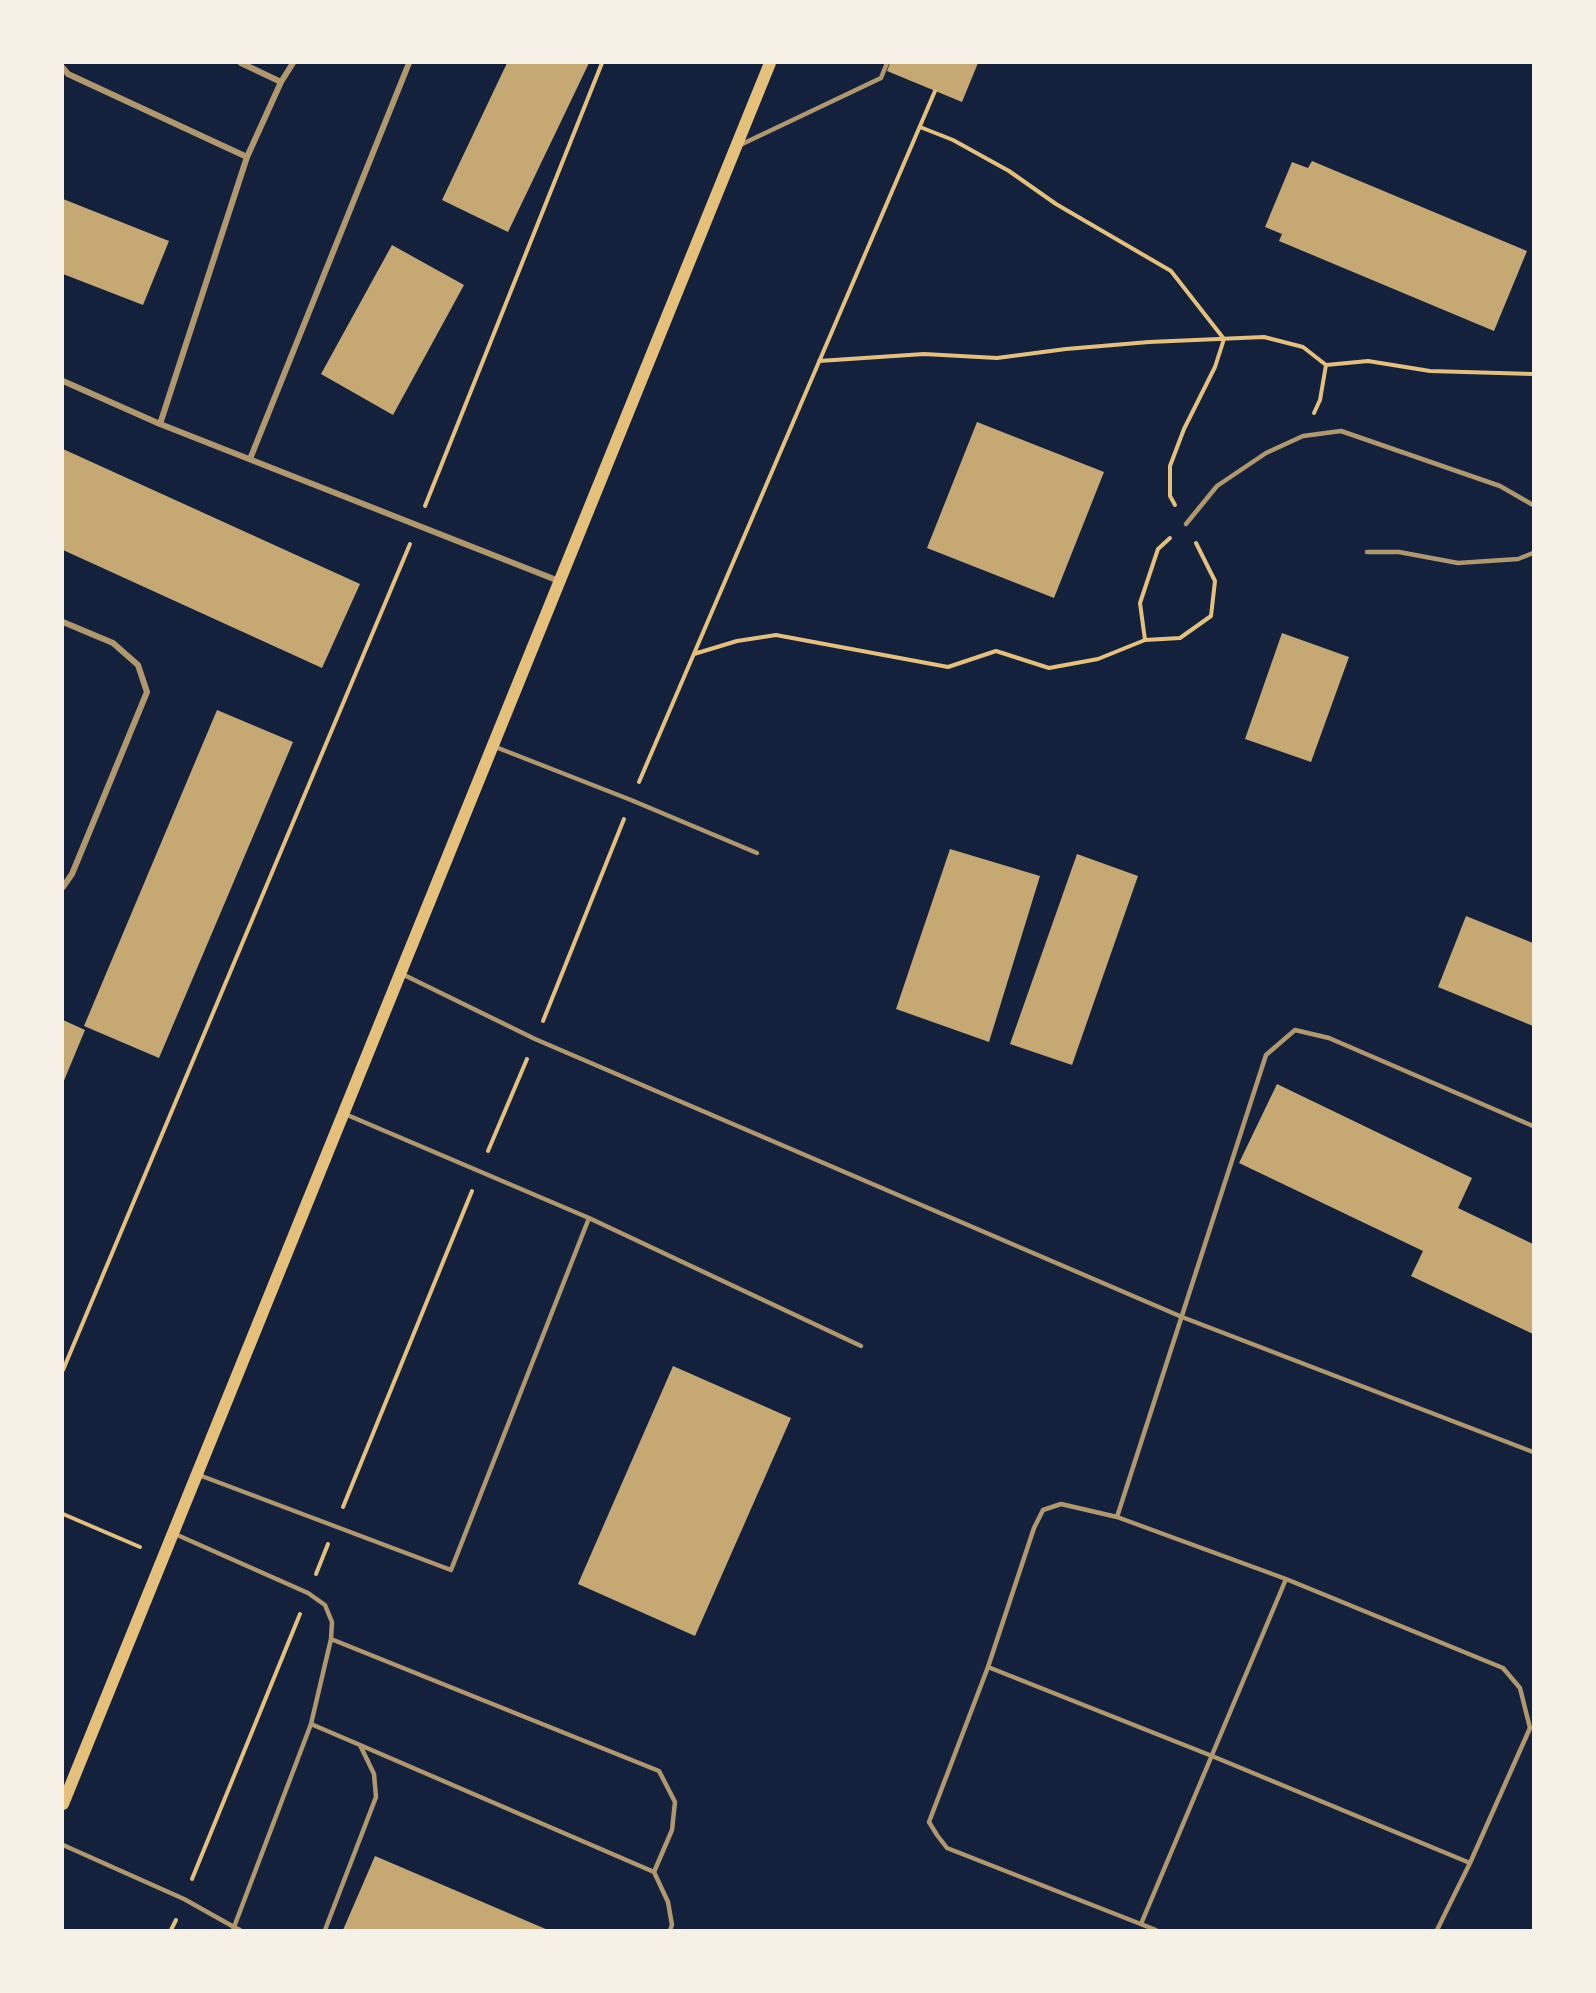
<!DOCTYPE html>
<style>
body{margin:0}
#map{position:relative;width:1596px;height:1993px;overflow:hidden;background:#14213d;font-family:"Noto Serif",serif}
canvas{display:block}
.frame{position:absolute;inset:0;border:64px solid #f6f1e7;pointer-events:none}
</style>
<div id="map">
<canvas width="1596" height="1993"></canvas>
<div class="frame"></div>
</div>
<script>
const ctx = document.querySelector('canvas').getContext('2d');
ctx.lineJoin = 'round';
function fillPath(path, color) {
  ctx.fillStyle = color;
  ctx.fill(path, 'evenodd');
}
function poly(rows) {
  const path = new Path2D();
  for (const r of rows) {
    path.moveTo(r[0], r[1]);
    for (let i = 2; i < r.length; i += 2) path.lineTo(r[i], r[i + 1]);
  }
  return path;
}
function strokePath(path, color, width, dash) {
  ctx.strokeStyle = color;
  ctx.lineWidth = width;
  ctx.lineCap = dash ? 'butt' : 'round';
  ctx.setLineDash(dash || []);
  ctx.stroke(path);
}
fillPath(poly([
 [507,63,589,63,508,232,442,200],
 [890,63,978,63,962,102,887,71],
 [1312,161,1527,251,1494,331,1279,241,1282,234,1265,227,1292,162,1308,168],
 [63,199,169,241,143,305,63,274],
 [392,245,464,285,393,415,321,374],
 [977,422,1104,472,1054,598,927,548],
 [63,449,360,584,322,668,63,550],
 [1282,633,1349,657,1311,762,1245,739],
 [217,710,293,742,159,1058,84,1026],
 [950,849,1040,876,989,1042,896,1009],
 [1077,854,1138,876,1072,1065,1010,1044],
 [1466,916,1533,943,1533,1026,1438,987],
 [63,1020,85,1030,63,1083],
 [1277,1084,1472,1178,1458,1208,1533,1244,1533,1334,1411,1276,1423,1251,1239,1163],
 [673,1366,791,1418,695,1636,578,1584],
 [375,1856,548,1930,343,1930]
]), '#c6a872');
strokePath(poly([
 [920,127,953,140,1009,171,1056,204,1171,271,1224,339,1215,367,1184,429,1170,466,1170,496,1175,505],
 [819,361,924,354,997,358,1066,349,1149,342,1264,337,1303,347,1326,365,1368,361,1430,371,1533,374],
 [1314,413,1320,400,1326,365],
 [425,506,602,63],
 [1145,640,1180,638,1211,616,1215,581,1196,543],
 [694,654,737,641,776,635,948,667,996,651,1049,668,1098,659,1145,640,1140,603,1158,549,1170,538],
 [639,782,935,91],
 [543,1021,624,819],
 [488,1151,527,1059],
 [63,1370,410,544],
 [343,1507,472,1191],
 [63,1514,140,1547],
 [316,1574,328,1544],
 [192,1879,300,1614],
 [171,1930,176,1920]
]), '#e5c07b', 4);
strokePath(poly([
 [738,146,881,78,887,63],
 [1186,524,1217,486,1266,453,1303,436,1341,431,1500,486,1533,505],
 [1367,552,1399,552,1458,563,1518,559,1533,553],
 [493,746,631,800,757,853],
 [400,973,535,1039,1182,1317,1533,1452],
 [589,1218,861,1346],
 [199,1475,451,1570,589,1218,345,1114],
 [1117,1517,1266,1055,1295,1030,1329,1038,1533,1126],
 [175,1534,308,1593,325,1605,332,1622,331,1639,659,1771,675,1802,672,1830,654,1872,668,1902,672,1925,670,1930],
 [988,1667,1034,1528,1043,1510,1061,1504,1117,1517,1286,1579],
 [311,1724,360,1745,374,1774,376,1797,325,1930],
 [360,1745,654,1872],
 [63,1845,184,1899,234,1927,233,1930],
 [1141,1924,1286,1579,1503,1668,1520,1688,1530,1728,1470,1863,1437,1930],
 [240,1930,234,1927,311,1724,331,1639],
 [1156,1930,947,1848,937,1835,929,1822,988,1667,1212,1756,1470,1863]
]), '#b1986c', 4.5);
strokePath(poly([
 [241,63,281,82],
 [63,68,68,74,247,157],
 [63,381,160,424,559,581],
 [160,424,247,157,281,82,293,63],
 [250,459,409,63],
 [63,622,113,643,138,665,147,692,72,874,63,887]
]), '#b1986c', 6);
strokePath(poly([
 [63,1804,770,63]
]), '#e5c07b', 12);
</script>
